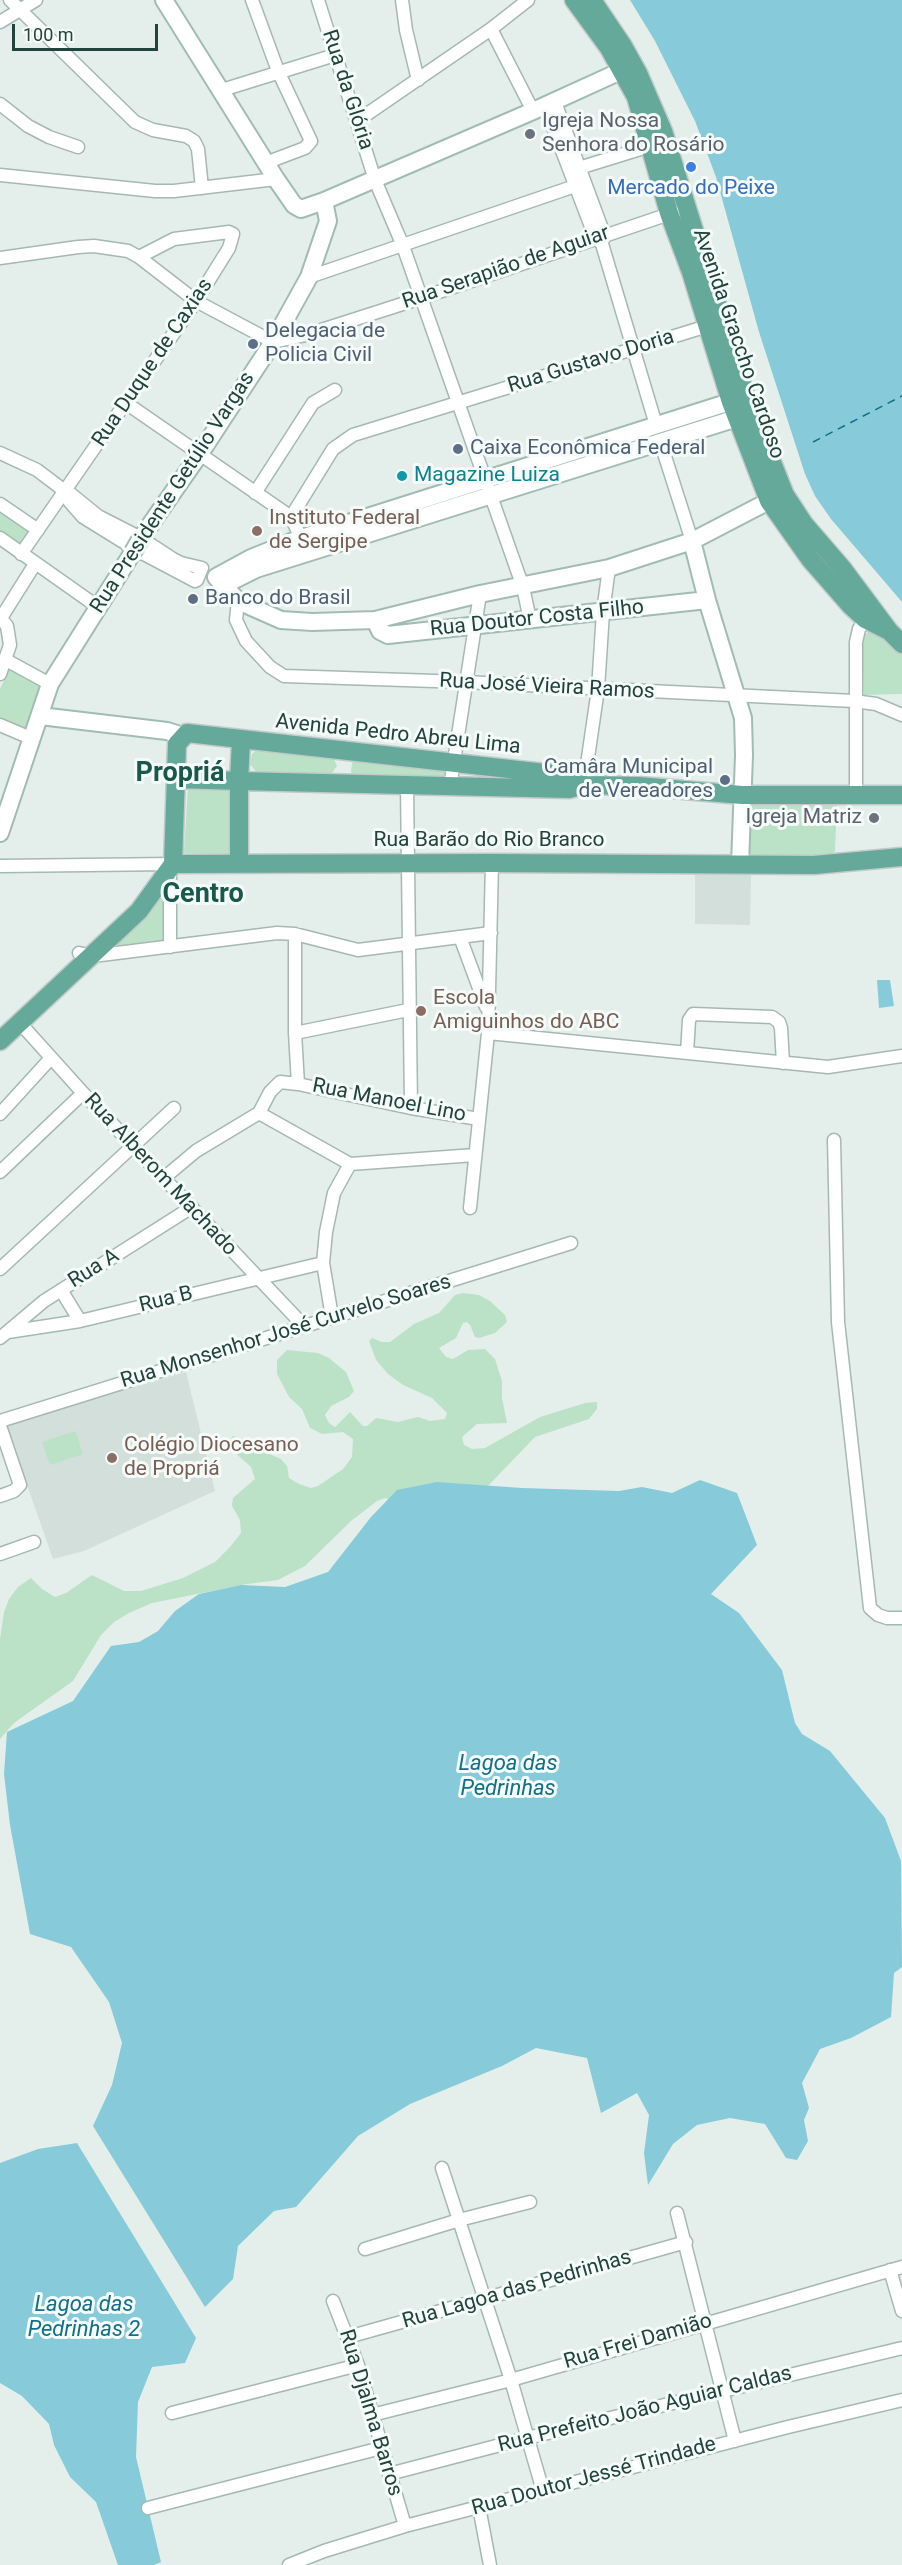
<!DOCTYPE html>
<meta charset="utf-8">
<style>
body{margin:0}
#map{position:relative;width:902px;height:2565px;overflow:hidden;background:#e4efeb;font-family:Roboto,sans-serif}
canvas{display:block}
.scale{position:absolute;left:12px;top:24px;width:146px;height:27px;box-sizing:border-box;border:3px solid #21433b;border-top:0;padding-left:8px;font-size:18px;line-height:21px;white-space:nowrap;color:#21433b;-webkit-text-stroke:4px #f5fbf8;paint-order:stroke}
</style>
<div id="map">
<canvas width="902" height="2565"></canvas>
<div class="scale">100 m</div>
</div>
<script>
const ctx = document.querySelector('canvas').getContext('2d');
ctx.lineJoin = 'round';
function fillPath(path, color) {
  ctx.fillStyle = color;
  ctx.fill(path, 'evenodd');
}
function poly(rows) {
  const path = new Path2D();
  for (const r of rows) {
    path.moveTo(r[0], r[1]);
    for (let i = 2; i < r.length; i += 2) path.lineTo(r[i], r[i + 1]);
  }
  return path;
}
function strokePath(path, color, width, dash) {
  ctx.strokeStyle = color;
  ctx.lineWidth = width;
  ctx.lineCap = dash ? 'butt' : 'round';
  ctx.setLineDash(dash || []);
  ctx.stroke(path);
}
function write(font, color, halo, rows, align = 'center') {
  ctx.font = font + ' Roboto,sans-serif';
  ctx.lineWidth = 6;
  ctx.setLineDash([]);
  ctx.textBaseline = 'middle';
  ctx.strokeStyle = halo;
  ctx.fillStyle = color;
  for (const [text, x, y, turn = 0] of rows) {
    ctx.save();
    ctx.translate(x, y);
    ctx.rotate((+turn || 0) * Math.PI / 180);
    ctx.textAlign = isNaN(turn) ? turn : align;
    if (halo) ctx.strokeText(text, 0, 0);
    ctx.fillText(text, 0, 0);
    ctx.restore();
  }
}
fillPath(poly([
 [695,874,751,875,750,925,695,924],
 [186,1372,215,1491,84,1551,53,1559,6,1425]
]), '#d2dfda');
fillPath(poly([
 [0,511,28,532,29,536,23,544,18,545,0,532],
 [870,630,881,632,902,653,902,694,864,695,862,638],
 [10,667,44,684,27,733,0,721,0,689],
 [259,748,332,755,337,766,329,777,260,777,250,764,252,754],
 [357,758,444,770,445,773,441,781,354,776,351,772,352,763],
 [188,786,231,787,229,854,184,853],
 [750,803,837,803,835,851,829,857,745,858],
 [164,888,165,941,106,952],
 [463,1293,479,1295,490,1301,505,1315,507,1322,495,1333,479,1338,475,1337,470,1325,467,1322,463,1323,456,1338,439,1348,446,1357,453,1359,468,1350,485,1349,495,1359,502,1381,502,1398,507,1423,477,1424,462,1437,464,1445,472,1449,485,1448,540,1417,585,1403,597,1402,597,1409,589,1419,535,1437,486,1488,394,1501,385,1498,377,1501,351,1521,305,1566,278,1580,247,1584,152,1603,129,1613,114,1622,101,1635,73,1681,14,1723,0,1739,0,1639,4,1612,9,1599,18,1587,31,1578,42,1589,55,1597,66,1593,92,1575,124,1591,141,1591,183,1578,215,1562,230,1547,241,1533,240,1520,232,1506,233,1498,255,1479,251,1467,232,1450,228,1442,233,1436,246,1439,260,1450,281,1459,287,1466,289,1478,299,1484,311,1488,318,1486,343,1469,352,1457,353,1439,343,1432,322,1434,310,1428,302,1409,289,1397,277,1374,277,1360,287,1350,318,1353,329,1358,346,1372,354,1391,349,1397,331,1406,325,1415,329,1423,335,1427,350,1412,363,1426,367,1426,376,1418,398,1422,418,1417,430,1421,445,1419,447,1413,432,1398,403,1385,388,1374,376,1360,369,1341,372,1338,382,1342,390,1342,414,1324,439,1313,455,1295],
 [75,1431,83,1454,50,1465,42,1442]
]), '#bbe2c7');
fillPath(poly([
 [630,0,902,0,902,602,831,519,815,496,805,474,759,332,716,177,695,121,655,41],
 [877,980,890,980,894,1006,879,1008],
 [700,1480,737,1493,757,1545,711,1594,739,1613,782,1670,795,1723,802,1734,830,1751,885,1818,901,1861,902,1967,894,1973,891,2017,851,2038,820,2049,802,2083,809,2108,804,2120,808,2141,797,2160,786,2158,765,2124,730,2118,697,2125,673,2144,648,2185,644,2153,649,2115,637,2093,601,2113,587,2058,536,2048,502,2066,410,2104,358,2136,296,2207,274,2211,238,2246,233,2279,205,2307,93,2126,112,2085,122,2043,109,2002,71,1947,30,1934,10,1825,4,1774,7,1732,73,1701,111,1646,139,1642,158,1631,175,1611,199,1594,241,1585,285,1587,328,1572,371,1517,397,1490,437,1482,522,1488,619,1491,642,1487,672,1493],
 [77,2143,196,2338,185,2363,152,2367,138,2402,136,2457,161,2562,154,2565,118,2565,96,2502,70,2477,54,2445,49,2424,22,2396,0,2383,0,2163,38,2149]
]), '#87cada');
strokePath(poly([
 [813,442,902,396]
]), '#136f87', 1.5, [8, 6]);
const street = poly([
 [10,0,135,122,153,130,186,136,194,141,198,149,202,188],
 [252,0,278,71,311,141,305,148,268,162],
 [318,0,375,180,403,246,523,587,530,620],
 [402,0,406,30,418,80],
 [0,22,36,0],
 [491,29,533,111],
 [222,90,335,55],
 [555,102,604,234,603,240],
 [0,104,28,126,49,137,78,147],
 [545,106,595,237,602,244,656,425],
 [357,121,491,29,528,0],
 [579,168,650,146],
 [0,175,155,191,174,191,276,179],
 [0,258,78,247,94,246,128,251,139,257,196,301,273,342,306,335,421,298,675,212],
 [309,277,575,186],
 [126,403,291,517,301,538],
 [661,444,692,541],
 [0,453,37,470,70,495],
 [66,490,98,516,141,538,173,559,181,563,202,568,197,580,195,581,144,554,133,552,125,543,83,517,69,501,66,490],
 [255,493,313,403,335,390],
 [0,504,38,530],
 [291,517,333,449,353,435,714,324],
 [0,538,98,607],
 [21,554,196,301,229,248,233,234,229,232,174,239,139,257],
 [238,601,236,620,246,641,270,667,284,676,465,682,854,701,876,704,902,715],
 [0,617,7,626,10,645,0,674],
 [1,618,35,564],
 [6,660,50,684],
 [0,725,33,739],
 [584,785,598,689,603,612,609,568],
 [407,786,411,1108],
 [450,787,480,594],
 [856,794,856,642,859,629,869,613],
 [0,866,173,864],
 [170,870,170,947],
 [295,934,295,1033,298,1084],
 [460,937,486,1007],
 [79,953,93,956,277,933,295,934,358,950,491,933],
 [20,1023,83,1093,303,1325],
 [295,1033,408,1010],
 [488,1033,828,1067,902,1056],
 [687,1053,689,1020,693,1014,772,1017,779,1022,781,1028,783,1063],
 [259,1113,350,1164,475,1155],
 [0,1114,51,1058],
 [834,1140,838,1322,870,1608,878,1615,887,1618,902,1618],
 [0,1172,83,1093],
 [165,1177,196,1151,259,1113,270,1092,280,1082,298,1084,411,1108,479,1119],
 [470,1208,488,1033,492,863],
 [0,1269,174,1108],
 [61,1290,80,1321],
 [332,1317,323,1263,326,1232,334,1193,350,1164],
 [8,1332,80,1321,323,1263],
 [0,1338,44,1301,192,1207],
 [0,1421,571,1243],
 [0,1426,20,1485,14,1491,0,1496],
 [0,1554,34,1542],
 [442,2168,511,2380,543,2491],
 [677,2213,735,2441],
 [365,2249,459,2220,530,2202],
 [890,2270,902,2311],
 [333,2301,358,2365,405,2526],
 [348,2337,686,2242],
 [172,2413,358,2365],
 [372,2415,511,2380,902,2267],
 [389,2474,527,2438,902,2348],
 [479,2507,490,2565],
 [148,2508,381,2448],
 [289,2565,324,2551,405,2526,788,2427,902,2400]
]);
const secondary = poly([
 [164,0,276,179,294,205,301,209,324,201,533,111,623,70],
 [742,398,301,538,251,558,216,577,238,601,281,620,312,622,375,620,480,594,609,568,692,541,769,501],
 [141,538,199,455,273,342,309,277,328,221,324,201],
 [692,541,707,600,743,718,744,755,740,865],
 [228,583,256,569,737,418,748,417],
 [375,620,380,631,388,635,707,600],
 [40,716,167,731,183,736],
 [0,833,50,684,133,552]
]);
const primary = poly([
 [574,0,609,48,636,97,669,213,691,272,731,402,769,501,810,559,851,606,865,619,887,630],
 [592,0,623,46,638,73,663,131,746,397,785,495,804,524,842,568,889,631,902,644],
 [176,779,239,781,241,741],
 [239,863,239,781,569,789,584,785,638,786,742,795,902,795],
 [173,864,492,863,814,865,902,857],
 [173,864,177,744,187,733,572,776,584,785],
 [0,1041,139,911,173,864]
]);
strokePath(street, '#a6b8b3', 15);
strokePath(secondary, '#a1bcb3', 20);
strokePath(primary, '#c1cac8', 21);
strokePath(street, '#fff', 12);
strokePath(secondary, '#fff', 16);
strokePath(primary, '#64a99a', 18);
const secondaryBridge = poly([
 [133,552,141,538]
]);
strokePath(secondaryBridge, '#a1bcb3', 20, []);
strokePath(secondaryBridge, '#fff', 16);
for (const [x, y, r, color] of [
 [530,134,6,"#6b7280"],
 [691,167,6,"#3f7fe0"],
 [253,344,6,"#5c6f8a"],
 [458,449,6,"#5c6f8a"],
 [402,476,6,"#0f9aa8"],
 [257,531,6,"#8d6e63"],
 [193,599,6,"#5c6f8a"],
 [725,780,6,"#5c6f8a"],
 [874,818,6,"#6b7280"],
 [421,1011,6,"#8d6e63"],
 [112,1458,6,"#8d6e63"]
]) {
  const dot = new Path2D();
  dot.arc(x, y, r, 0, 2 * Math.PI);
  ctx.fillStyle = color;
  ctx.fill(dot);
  strokePath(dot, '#f5fbf8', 2);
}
write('21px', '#21433b', '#f5fbf8', [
 ["Rua da Glória",347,90,72],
 ["Rua Serapião de Aguiar",506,268,-19],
 ["Avenida Graccho Cardoso",738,344,71],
 ["Rua Gustavo Doria",591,362,-17],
 ["Rua Duque de Caxias",153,363,-56],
 ["Rua Presidente Getúlio Vargas",173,493,-57],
 ["Rua Doutor Costa Filho",537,619,-6],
 ["Rua José Vieira Ramos",547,687,3],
 ["Avenida Pedro Abreu Lima",398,735,6],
 ["Rua Barão do Rio Branco",489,841],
 ["Rua Manoel Lino",389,1101,11],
 ["Rua Alberom Machado",160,1175,47],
 ["Rua A",94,1269,-32],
 ["Rua B",166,1300,-14],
 ["Rua Monsenhor José Curvelo Soares",286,1332,-17],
 ["Rua Lagoa das Pedrinhas",517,2290,-16],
 ["Rua Frei Damião",638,2342,-16],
 ["Rua Prefeito João Aguiar Caldas",645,2410,-14],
 ["Rua Djalma Barros",370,2413,73],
 ["Rua Doutor Jessé Trindade",594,2477,-15]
]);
write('21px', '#5b616d', '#f5fbf8', [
 ["Igreja Nossa",542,122],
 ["Senhora do Rosário",542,146],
 ["Igreja Matriz",862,818,"right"]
], 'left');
write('21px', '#366cbe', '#f5fbf8', [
 ["Mercado do Peixe",691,189]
]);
write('21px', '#4e5e75', '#f5fbf8', [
 ["Delegacia de",265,332],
 ["Policia Civil",265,356],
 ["Caixa Econômica Federal",470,449],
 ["Banco do Brasil",205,599],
 ["Camâra Municipal",713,768,"right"],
 ["de Vereadores",713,792,"right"]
], 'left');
write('21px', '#0d838f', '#f5fbf8', [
 ["Magazine Luiza",414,476]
], 'left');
write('21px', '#785e54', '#f5fbf8', [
 ["Instituto Federal",269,519],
 ["de Sergipe",269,543],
 ["Escola",433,999],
 ["Amiguinhos do ABC",433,1023],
 ["Colégio Diocesano",124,1446],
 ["de Propriá",124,1470]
], 'left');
write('italic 22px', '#136f87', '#f5fbf8', [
 ["Lagoa das",508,1764],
 ["Pedrinhas",508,1789],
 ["Lagoa das",84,2305],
 ["Pedrinhas 2",84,2330]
]);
write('bold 27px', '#1a584b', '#f5fbf8', [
 ["Propriá",180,774],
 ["Centro",203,895]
]);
</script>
